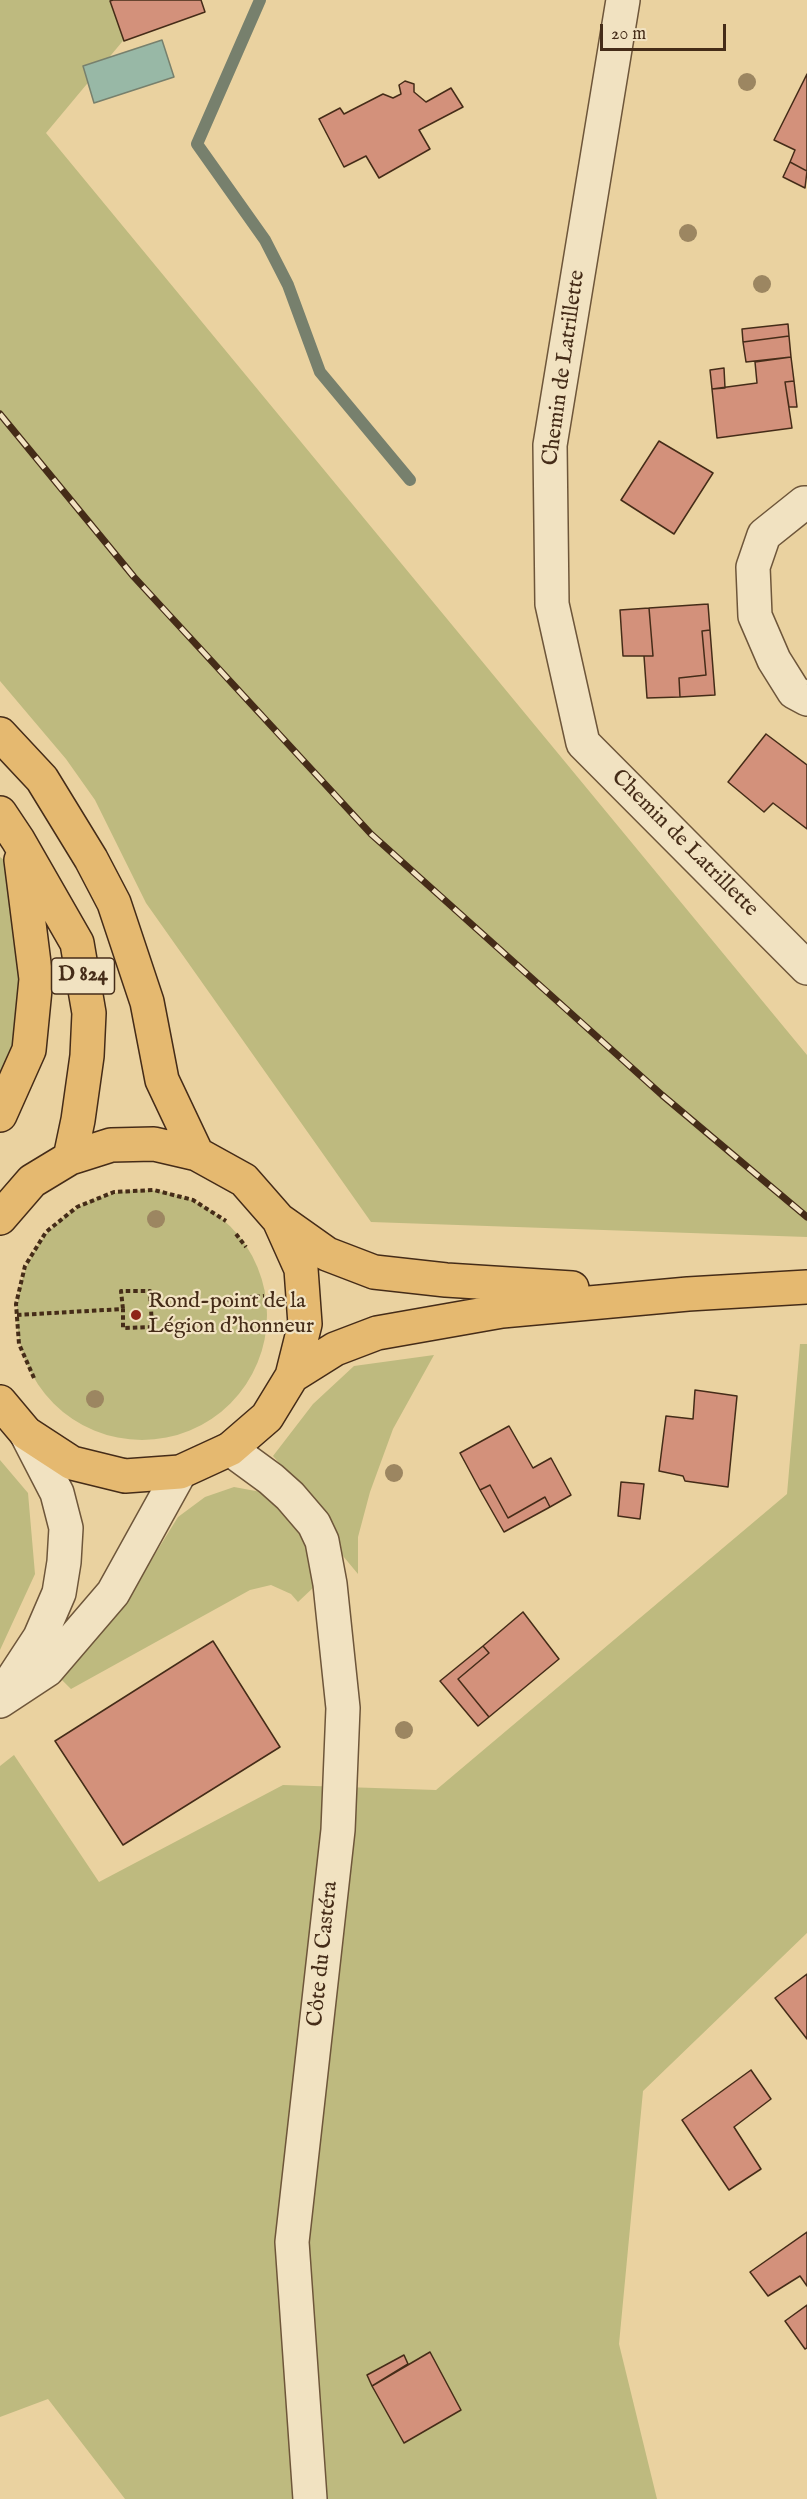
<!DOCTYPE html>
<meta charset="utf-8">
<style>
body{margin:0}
#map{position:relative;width:807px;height:2499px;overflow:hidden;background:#ead2a0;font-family:"IM FELL English",serif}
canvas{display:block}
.scale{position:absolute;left:600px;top:24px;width:126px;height:27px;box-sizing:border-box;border:3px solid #452c18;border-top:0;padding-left:8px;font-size:18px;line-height:21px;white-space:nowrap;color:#452c18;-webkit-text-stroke:4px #f1e2c1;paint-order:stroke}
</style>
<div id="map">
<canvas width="807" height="2499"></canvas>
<div class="scale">20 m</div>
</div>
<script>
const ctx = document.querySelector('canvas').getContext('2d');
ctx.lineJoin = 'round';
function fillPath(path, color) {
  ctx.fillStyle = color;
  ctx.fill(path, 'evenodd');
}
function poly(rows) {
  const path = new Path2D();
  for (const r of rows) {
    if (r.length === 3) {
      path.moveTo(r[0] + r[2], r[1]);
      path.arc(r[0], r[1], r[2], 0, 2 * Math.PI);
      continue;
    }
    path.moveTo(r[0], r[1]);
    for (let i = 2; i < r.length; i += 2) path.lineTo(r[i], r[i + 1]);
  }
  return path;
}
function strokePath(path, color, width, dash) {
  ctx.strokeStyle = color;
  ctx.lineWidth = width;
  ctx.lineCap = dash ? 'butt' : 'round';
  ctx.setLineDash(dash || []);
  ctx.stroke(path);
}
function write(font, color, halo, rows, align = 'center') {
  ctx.font = font + ' "IM FELL English",serif';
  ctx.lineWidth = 4.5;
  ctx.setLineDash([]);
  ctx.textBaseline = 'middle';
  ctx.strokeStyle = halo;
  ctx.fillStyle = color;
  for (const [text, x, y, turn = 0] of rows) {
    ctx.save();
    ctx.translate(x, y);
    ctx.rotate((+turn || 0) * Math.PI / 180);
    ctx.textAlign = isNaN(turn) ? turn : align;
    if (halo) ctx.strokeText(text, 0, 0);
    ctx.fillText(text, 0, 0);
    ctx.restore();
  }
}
fillPath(poly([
 [0,0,157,0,46,133,807,1055,807,1237,371,1222,146,903,95,800,66,759,0,681],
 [0,857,4,860,44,984,0,1072],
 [142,1315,125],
 [800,1344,807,1344,807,1933,643,2091,619,2344,657,2499,125,2499,48,2399,0,2417,0,1766,14,1755,99,1882,283,1785,436,1790,787,1494],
 [434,1355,393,1429,370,1492,358,1537,358,1574,343,1556,320,1508,273,1456,313,1404,354,1366],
 [0,1460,28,1493,35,1574,0,1650],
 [234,1487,272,1494,314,1552,315,1586,298,1602,291,1594,271,1585,250,1590,71,1689,57,1675,142,1575,178,1517,205,1497]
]), '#beba7f');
const water = poly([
 [162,40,174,77,94,103,83,66,162,40]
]);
fillPath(water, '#98b8a6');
strokePath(water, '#77806d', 1.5);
strokePath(poly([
 [260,0,197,144,265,240,288,285,320,372,410,480]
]), '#77806d', 12);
const building = poly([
 [113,0,201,0,205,12,124,41,110,1,113,0],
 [807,74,807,171,790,162,795,150,774,140,807,74],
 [405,81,414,84,414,92,426,102,451,88,463,107,419,130,430,149,379,178,366,156,344,167,319,119,340,108,344,114,383,94,393,98,401,94,399,85,405,81],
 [790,162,807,171,805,188,783,177,790,162],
 [788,324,789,336,743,342,742,329,788,324],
 [789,336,791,357,746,362,743,342,789,336],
 [791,357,794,381,785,382,792,428,717,438,712,389,757,383,755,362,791,357],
 [724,368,725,388,712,389,710,370,724,368],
 [794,381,797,407,789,407,785,382,794,381],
 [659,441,713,473,674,534,621,500,659,441],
 [708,604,710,630,702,631,706,675,679,678,680,697,647,698,644,656,653,656,649,608,708,604],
 [649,608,653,656,623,656,620,610,649,608],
 [710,630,715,695,680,697,679,678,706,675,702,631,710,630],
 [766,734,807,765,807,829,773,803,764,812,728,782,766,734],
 [695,1390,737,1396,728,1487,685,1481,683,1476,659,1471,666,1416,693,1419,695,1390],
 [509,1426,533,1468,551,1458,571,1495,550,1507,545,1497,508,1518,490,1485,480,1490,460,1453,509,1426],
 [621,1482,644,1484,640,1519,618,1516,621,1482],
 [490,1485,508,1518,545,1497,550,1507,504,1532,480,1490,490,1485],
 [523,1612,559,1659,489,1717,458,1679,489,1653,483,1646,523,1612],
 [213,1641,280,1747,123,1845,55,1741,213,1641],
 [483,1646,489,1653,458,1679,489,1717,478,1726,440,1681,483,1646],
 [807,1974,807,2039,775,1998,807,1974],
 [751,2070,771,2099,734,2127,761,2169,729,2190,682,2120,751,2070],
 [807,2232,807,2286,800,2276,768,2296,750,2272,807,2232],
 [807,2305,807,2348,805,2349,785,2321,807,2305],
 [430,2352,461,2410,404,2443,372,2386,430,2352],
 [404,2355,408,2364,372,2386,367,2375,404,2355]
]);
fillPath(building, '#d3917b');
strokePath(building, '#452c18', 1.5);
const minor = poly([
 [623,0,550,445,552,604,583,743,807,968],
 [807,503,804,503,764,535,753,567,755,616,774,660,794,692,807,699],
 [230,1449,271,1479,290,1496,314,1524,322,1541,330,1584,343,1708,338,1830,292,2242,310,2499],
 [4,1692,40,1637,59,1593,64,1562,66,1528,57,1493,26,1433],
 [0,1701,47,1670,113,1593,180,1472]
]);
const major = poly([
 [0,734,42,779,91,859,114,903,147,1002,162,1080,197,1154],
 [0,813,18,840,77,943,89,1013,87,1056,78,1120,70,1158],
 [0,1115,29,1050,36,979,21,860],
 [0,1218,32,1181,70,1158,111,1145,154,1144,197,1154,244,1180,279,1220,301,1269,305,1324,292,1376,267,1417,230,1449,180,1472,125,1476,72,1463,26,1433,0,1402],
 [279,1220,327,1254,374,1272,446,1280,572,1288],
 [292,1376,335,1349,377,1333,502,1311,688,1294,807,1287]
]);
strokePath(minor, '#6e563a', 36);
strokePath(major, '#452c18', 36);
strokePath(poly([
 [236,1234,246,1247],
 [151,1307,264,1296],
 [17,1315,123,1309,123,1328,152,1327,150,1291,121,1291,123,1309],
 [34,1378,19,1344,16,1304,25,1266,46,1232,77,1207,114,1192,154,1190,193,1200,226,1221]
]), '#452c18', 4, [4.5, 3]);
strokePath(minor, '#f1e2c1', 33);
strokePath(major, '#e5b970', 33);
const rail = poly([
 [0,414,134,577,371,834,662,1095,807,1217]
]);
strokePath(rail, '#452c18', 7);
strokePath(rail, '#f1e2c1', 4.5, [14]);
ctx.fillStyle = '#9c8661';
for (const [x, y] of [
 [747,82],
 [688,233],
 [762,284],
 [156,1219],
 [95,1399],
 [394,1473],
 [404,1730]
]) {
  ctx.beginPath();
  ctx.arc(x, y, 9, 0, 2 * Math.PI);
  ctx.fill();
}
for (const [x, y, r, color] of [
 [136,1315,6,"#8f2418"]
]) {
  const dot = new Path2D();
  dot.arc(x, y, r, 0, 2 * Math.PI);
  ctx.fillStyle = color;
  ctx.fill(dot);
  strokePath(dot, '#f1e2c1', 2);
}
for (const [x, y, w] of [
 [83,976,63]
]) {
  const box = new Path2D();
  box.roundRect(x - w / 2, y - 18, w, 36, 4.5);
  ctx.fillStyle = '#f1e2c1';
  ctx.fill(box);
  strokePath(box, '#452c18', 1.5);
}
write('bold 21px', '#452c18', null, [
 ["D 824",83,976]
]);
write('22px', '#452c18', '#f1e2c1', [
 ["Chemin de Latrillette",565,368,-82],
 ["Chemin de Latrillette",684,844,45],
 ["Côte du Castéra",324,1954,-84]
]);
write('22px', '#452c18', '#f1e2c1', [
 ["Rond-point de la",148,1302],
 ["Légion d'honneur",148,1327]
], 'left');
</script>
